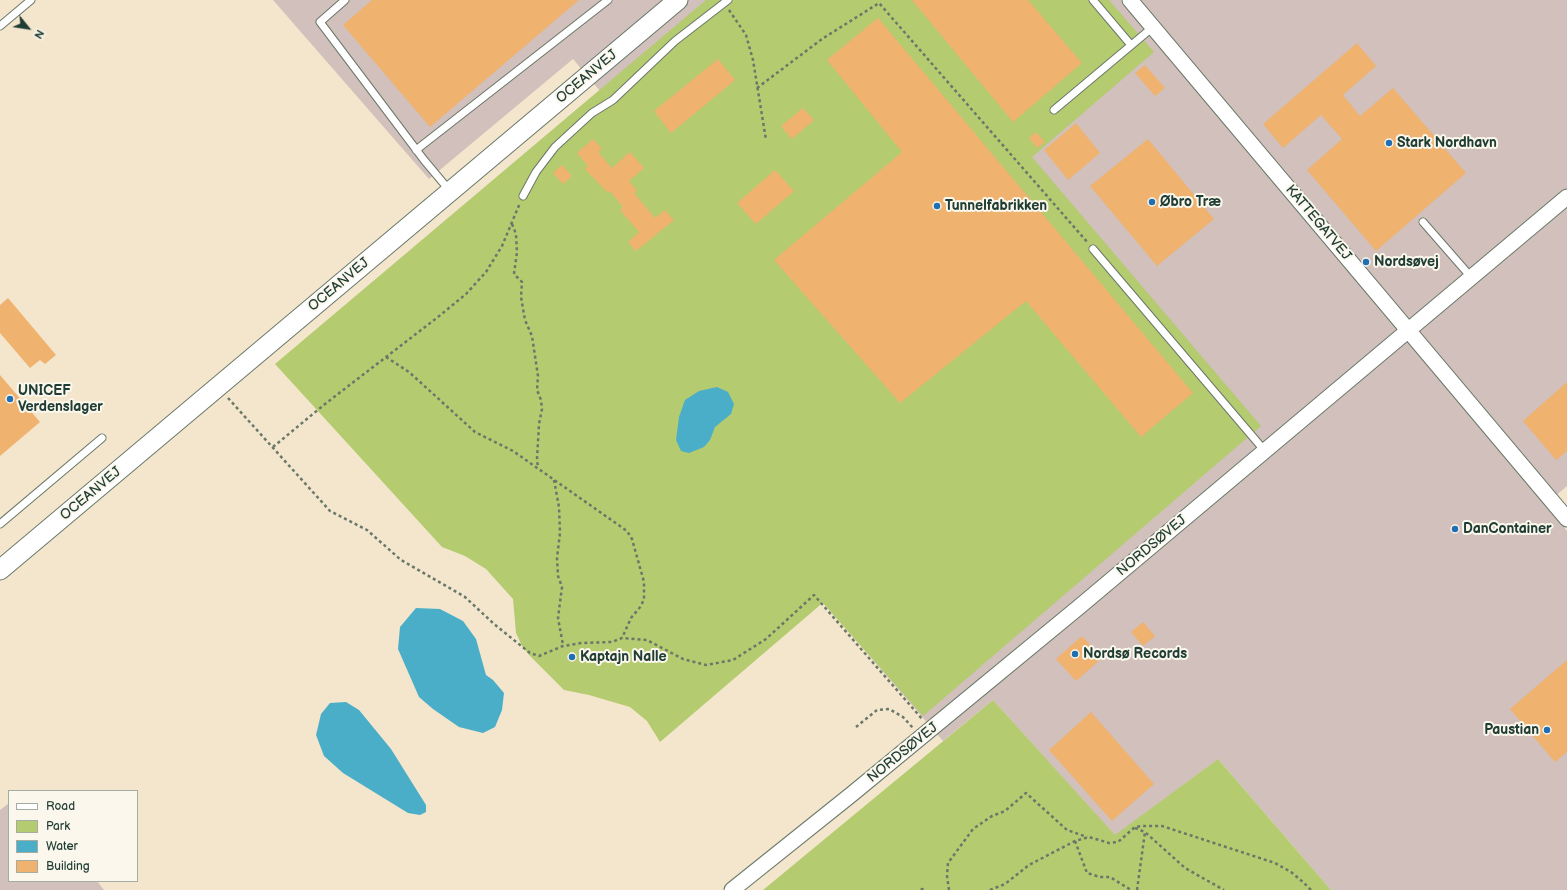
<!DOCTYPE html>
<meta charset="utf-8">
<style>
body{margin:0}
#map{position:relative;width:1567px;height:890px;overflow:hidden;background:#f3e6cc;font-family:"Balsamiq Sans",sans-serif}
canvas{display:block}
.legend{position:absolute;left:8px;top:790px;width:130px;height:92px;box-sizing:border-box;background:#fbf7ec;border:1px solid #a3ada2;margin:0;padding:5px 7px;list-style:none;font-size:12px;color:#1f3d34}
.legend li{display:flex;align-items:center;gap:8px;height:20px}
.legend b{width:20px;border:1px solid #a3ada2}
.north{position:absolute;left:8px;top:8px;width:40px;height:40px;-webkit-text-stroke:3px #fbf7ec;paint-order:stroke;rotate:120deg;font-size:11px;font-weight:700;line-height:16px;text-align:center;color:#1f3d34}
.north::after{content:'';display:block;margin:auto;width:14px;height:18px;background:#1f3d34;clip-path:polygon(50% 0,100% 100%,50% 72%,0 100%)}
</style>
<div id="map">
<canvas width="1567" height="890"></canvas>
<ul class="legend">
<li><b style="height:5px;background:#fff"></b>Road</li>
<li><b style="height:11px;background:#b5cb70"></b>Park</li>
<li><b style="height:11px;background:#4aaec9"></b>Water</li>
<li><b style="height:11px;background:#efb26f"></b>Building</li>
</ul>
<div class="north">N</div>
</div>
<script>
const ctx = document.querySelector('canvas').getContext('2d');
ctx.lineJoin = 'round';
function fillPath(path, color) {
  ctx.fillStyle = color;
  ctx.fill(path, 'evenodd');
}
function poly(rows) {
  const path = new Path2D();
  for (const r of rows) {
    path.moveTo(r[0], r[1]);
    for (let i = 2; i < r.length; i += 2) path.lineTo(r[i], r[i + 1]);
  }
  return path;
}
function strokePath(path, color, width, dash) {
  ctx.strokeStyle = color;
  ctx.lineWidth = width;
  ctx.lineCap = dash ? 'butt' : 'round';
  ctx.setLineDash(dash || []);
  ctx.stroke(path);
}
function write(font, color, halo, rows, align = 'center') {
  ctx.font = font + ' "Balsamiq Sans",sans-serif';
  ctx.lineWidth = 4;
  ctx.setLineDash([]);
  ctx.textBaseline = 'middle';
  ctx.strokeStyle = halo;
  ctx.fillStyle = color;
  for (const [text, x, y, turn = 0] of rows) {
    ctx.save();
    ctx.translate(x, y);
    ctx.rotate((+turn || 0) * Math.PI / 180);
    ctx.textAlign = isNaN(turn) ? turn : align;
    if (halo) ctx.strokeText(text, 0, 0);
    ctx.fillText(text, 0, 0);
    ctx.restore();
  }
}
fillPath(poly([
 [273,0,1567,0,1567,486,1546,504,1567,531,1567,890,1331,890,1218,759,1115,836,993,700,943,741,822,601,606,98,573,59,429,179],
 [9,803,9,881,97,881,104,890,0,890,0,810]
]), '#d1c0bc');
fillPath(poly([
 [706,0,1109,0,1154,52,1032,157,1261,426,923,716,822,602,819,606,660,742,647,721,630,707,589,695,564,690,530,656,522,646,516,633,513,599,486,569,465,556,442,547,275,364],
 [993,700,1115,835,1218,759,1331,890,763,890]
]), '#b5cb70');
fillPath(poly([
 [717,387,728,392,734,404,731,414,715,427,710,440,704,447,689,453,681,451,676,440,679,417,685,400,699,391],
 [416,608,440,609,463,621,476,639,486,675,493,680,504,693,502,710,495,727,483,733,459,727,433,709,419,697,398,649,400,627],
 [346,702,359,710,391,749,426,805,426,812,420,815,408,813,343,773,324,756,316,735,321,714,330,703]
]), '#4aaec9');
fillPath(poly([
 [372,0,579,0,430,127,343,25],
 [912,0,1028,0,1082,63,1013,122],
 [878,18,1193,393,1141,437,1026,301,900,403,774,260,902,152,827,60],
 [1357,43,1376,66,1343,95,1360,116,1393,88,1466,173,1376,251,1307,170,1342,139,1321,115,1283,148,1263,124],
 [718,59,735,80,671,133,654,111],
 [1145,65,1165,88,1155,96,1135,73],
 [803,108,814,120,792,139,781,126],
 [1076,123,1100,153,1068,180,1044,150],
 [1036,132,1045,142,1037,148,1029,138],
 [593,139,602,149,598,152,612,168,630,152,644,168,629,181,637,190,634,193,655,218,665,210,674,220,636,251,628,242,639,232,620,210,623,207,610,191,608,193,585,169,588,166,577,153],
 [1148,139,1214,219,1157,266,1090,186],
 [562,165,572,176,563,184,553,173],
 [775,170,794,191,756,224,737,203],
 [8,298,56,355,45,364,40,360,30,368,0,333,0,305],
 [0,375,40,422,0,456],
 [1567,382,1567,451,1556,460,1523,421],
 [1143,622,1155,636,1143,646,1131,632],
 [1082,636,1102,658,1076,681,1056,659],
 [1567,660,1567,752,1555,762,1510,709],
 [1091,712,1154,784,1112,821,1049,750]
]), '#efb26f');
const service = poly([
 [345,0,320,22,424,160,450,191],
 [1093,0,1131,45],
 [0,26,31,0],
 [1054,110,1153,27],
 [416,150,608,0],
 [523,196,536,172,555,147,592,113,613,100,675,41,728,0],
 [1423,222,1471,277],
 [1093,249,1264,450],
 [0,524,102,438]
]);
const minor = poly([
 [1130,0,1567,519],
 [732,890,852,794,1079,607,1567,197]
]);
const tertiary = poly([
 [0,570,678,0]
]);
strokePath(service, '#697869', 9);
strokePath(minor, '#697869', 17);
strokePath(tertiary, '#697869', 21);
strokePath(poly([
 [729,10,746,35,753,60,766,140],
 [757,88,822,39,879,3,1088,243],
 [512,224,516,234,517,252,514,274,522,282,521,297,525,320,532,336,538,376,537,390,541,400,542,409,539,424,537,459,538,468],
 [386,357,409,372,475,432,513,451,627,531,632,539,644,582,644,599,641,606,631,618,622,638],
 [228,398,330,511,367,530,401,560,465,597,494,624,530,653,539,656,563,646,581,643,612,642,622,638,647,640,683,659,706,665,733,660,766,639,814,595,923,720],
 [273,447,325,404,438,317,466,294,486,272,502,246,520,203],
 [554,480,559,507,560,533,557,558,558,576,562,587,558,618,563,645],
 [856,727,877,710,889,709,903,717,913,728],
 [1135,828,1145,832,1185,868,1224,890],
 [1075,841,1087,873,1100,877,1110,877,1131,890],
 [921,890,922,889,925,890],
 [949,890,947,876,948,863,973,829,992,816,1005,811,1026,793,1067,830,1087,837],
 [990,890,1005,884,1029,865,1075,841,1089,837,1109,843,1118,842,1135,827,1143,826,1162,826,1275,863,1291,872,1303,882,1311,890],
 [1137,890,1145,832]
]), '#697869', 2.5, [3, 3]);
strokePath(service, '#fff', 7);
strokePath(minor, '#fff', 15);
strokePath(tertiary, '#fff', 19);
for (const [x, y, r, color] of [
 [1389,143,4,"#1f6fb2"],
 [1152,202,4,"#1f6fb2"],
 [937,206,4,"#1f6fb2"],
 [1366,262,4,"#1f6fb2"],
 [10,399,4,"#1f6fb2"],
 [1455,529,4,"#1f6fb2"],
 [1075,654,4,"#1f6fb2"],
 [572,657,4,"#1f6fb2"],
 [1547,730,4,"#1f6fb2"]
]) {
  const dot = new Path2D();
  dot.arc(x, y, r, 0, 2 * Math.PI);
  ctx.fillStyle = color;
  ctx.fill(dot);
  strokePath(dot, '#fbf7ec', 1.5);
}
write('14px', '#1f3d34', '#fbf7ec', [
 ["OCEANVEJ",587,77,-40],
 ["KATTEGATVEJ",1318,223,50],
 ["OCEANVEJ",339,285,-40],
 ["OCEANVEJ",91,494,-40],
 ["NORDSØVEJ",1152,546,-40],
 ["NORDSØVEJ",903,753,-39]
]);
write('bold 14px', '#1f3d34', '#fbf7ec', [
 ["Stark Nordhavn",1397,143],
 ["Øbro Træ",1160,202],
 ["Tunnelfabrikken",945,206],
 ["Nordsøvej",1374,262],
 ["UNICEF",18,391],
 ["Verdenslager",18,407],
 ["DanContainer",1463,529],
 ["Nordsø Records",1083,654],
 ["Kaptajn Nalle",580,657],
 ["Paustian",1539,730,"right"]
], 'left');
</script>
